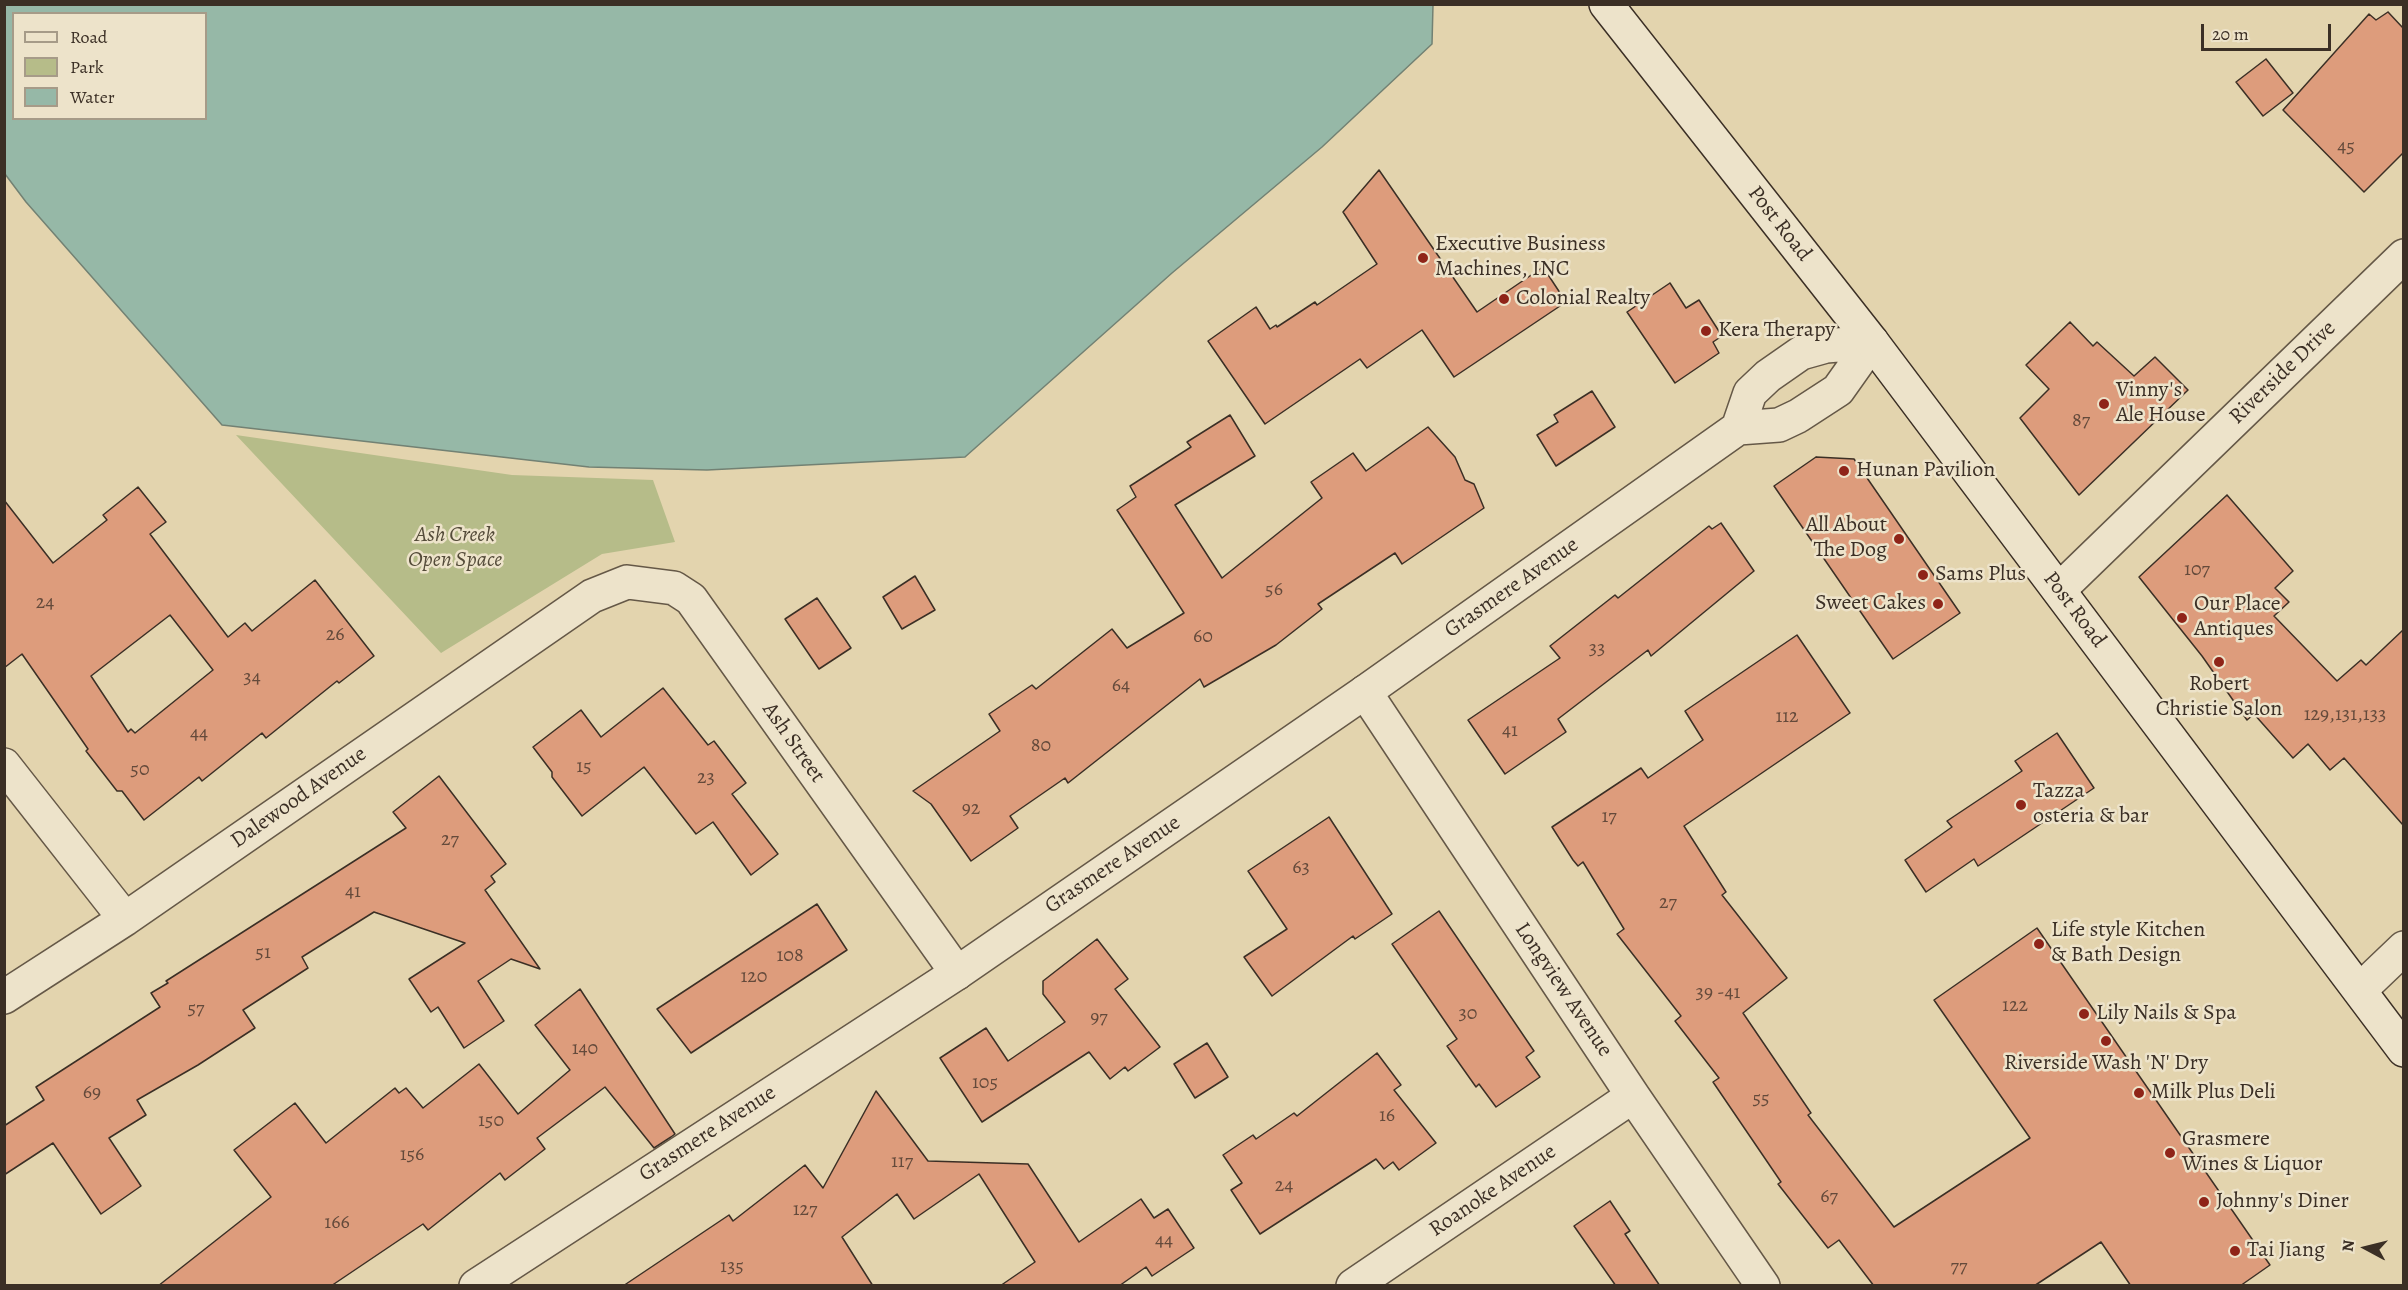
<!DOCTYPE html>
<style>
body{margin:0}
#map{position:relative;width:2408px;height:1290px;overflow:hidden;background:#e3d4ae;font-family:Alegreya,serif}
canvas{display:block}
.frame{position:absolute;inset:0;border:6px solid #3b2f25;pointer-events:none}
.legend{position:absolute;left:12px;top:12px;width:195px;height:108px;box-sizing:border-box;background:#ede3ca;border:2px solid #a69b88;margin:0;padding:8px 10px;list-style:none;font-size:18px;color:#3b2f25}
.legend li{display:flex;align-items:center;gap:12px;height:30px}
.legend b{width:30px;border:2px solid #a69b88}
.north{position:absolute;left:2336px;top:1218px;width:60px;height:60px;-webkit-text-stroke:4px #ede3ca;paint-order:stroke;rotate:277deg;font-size:16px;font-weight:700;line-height:24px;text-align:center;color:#3b2f25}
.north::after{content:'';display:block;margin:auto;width:21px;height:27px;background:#3b2f25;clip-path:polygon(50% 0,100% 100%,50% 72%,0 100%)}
.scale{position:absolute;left:2201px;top:24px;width:130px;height:27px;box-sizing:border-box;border:3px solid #3b2f25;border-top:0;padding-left:8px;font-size:18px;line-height:21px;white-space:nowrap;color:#3b2f25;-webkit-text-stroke:4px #ede3ca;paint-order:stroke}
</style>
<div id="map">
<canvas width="2408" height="1290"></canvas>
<div class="frame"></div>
<ul class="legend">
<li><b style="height:8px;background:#ede3ca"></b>Road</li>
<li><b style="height:16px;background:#b6bc89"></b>Park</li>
<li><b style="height:16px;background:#96b8a7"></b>Water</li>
</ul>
<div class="north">N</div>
<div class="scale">20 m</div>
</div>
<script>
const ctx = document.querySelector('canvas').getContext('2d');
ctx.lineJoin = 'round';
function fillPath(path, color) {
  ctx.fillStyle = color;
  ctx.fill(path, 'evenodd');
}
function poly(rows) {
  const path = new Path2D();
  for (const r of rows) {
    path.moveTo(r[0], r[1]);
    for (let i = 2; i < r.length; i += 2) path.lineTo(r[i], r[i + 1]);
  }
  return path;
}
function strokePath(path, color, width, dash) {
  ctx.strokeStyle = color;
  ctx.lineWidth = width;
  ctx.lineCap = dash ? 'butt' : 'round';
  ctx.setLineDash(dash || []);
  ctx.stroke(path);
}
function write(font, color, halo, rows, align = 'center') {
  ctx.font = font + ' Alegreya,serif';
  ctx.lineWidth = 5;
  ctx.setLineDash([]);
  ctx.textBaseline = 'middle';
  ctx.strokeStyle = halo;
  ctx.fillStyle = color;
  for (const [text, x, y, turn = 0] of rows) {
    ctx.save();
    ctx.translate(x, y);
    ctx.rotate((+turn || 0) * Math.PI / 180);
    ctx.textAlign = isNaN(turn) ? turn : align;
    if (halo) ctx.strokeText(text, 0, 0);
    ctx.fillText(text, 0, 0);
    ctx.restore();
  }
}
fillPath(poly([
 [236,435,512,475,653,480,675,542,602,554,441,653]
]), '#b6bc89');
const water = poly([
 [5,4,1433,4,1433,5,1432,44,1322,147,1172,273,965,457,707,470,589,467,222,425,26,202,5,174,5,4],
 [14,14,206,14,206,118,14,118,14,14]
]);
fillPath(water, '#96b8a7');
strokePath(water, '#728173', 1.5);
const building = poly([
 [2388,12,2403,28,2403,153,2364,192,2283,110,2369,14,2376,20,2388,12],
 [2266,59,2293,93,2263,116,2236,82,2266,59],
 [1379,170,1477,312,1543,267,1566,302,1454,377,1422,330,1367,368,1360,359,1265,424,1208,341,1256,307,1270,329,1276,325,1277,327,1315,302,1317,305,1377,264,1343,212,1379,170],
 [1670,283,1686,308,1699,300,1722,336,1713,342,1719,353,1675,383,1627,312,1670,283],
 [2070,322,2093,346,2097,342,2134,376,2155,357,2188,390,2079,495,2020,418,2049,389,2026,365,2070,322],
 [1592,391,1615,427,1556,466,1537,435,1558,422,1554,415,1592,391],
 [1230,415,1255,456,1175,505,1222,578,1322,498,1311,482,1353,453,1366,471,1428,427,1455,457,1465,480,1474,484,1484,508,1402,564,1395,553,1318,604,1322,609,1276,645,1204,687,1200,679,1068,783,1065,778,1010,816,1018,828,971,861,931,804,913,791,1000,731,989,714,1032,685,1036,689,1112,629,1127,648,1184,613,1117,510,1136,497,1130,486,1191,447,1187,442,1230,415],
 [1816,457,1854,459,1960,613,1893,659,1774,486,1816,457],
 [138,487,166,522,150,534,228,637,245,623,252,631,315,580,374,656,339,683,337,681,266,738,262,733,202,781,199,777,144,820,122,791,117,791,86,751,88,749,22,654,4,668,4,500,53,563,107,520,103,515,138,487],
 [170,615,213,670,135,733,131,729,128,732,91,676,170,615],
 [2227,495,2293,571,2275,588,2289,602,2274,616,2337,681,2361,660,2366,665,2403,630,2403,825,2344,758,2330,770,2308,744,2293,758,2254,714,2247,720,2202,656,2139,577,2227,495],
 [1721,523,1754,571,1651,656,1648,650,1558,719,1566,732,1505,774,1468,720,1560,658,1550,646,1615,595,1618,598,1709,526,1712,529,1721,523],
 [915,576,935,610,902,629,883,597,915,576],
 [817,598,851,648,819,669,785,619,817,598],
 [1797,635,1850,713,1684,826,1726,892,1722,895,1787,978,1743,1013,1811,1113,1808,1115,1894,1227,2030,1138,1934,1000,2037,928,2270,1265,2240,1286,2131,1286,2101,1242,2034,1286,1874,1286,1839,1240,1828,1248,1778,1184,1781,1182,1713,1082,1719,1078,1675,1021,1681,1016,1617,934,1624,929,1583,862,1578,866,1573,860,1552,827,1641,768,1648,778,1703,740,1685,711,1797,635],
 [663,688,708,745,714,741,746,783,732,794,778,854,751,875,713,822,696,834,644,767,582,816,552,777,552,772,533,747,581,710,601,737,663,688],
 [2057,733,2094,788,1978,866,1974,859,1926,892,1905,860,1952,827,1947,821,2022,771,2015,761,2057,733],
 [439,776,506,864,491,876,495,882,485,890,540,969,511,959,478,981,504,1021,464,1048,438,1007,431,1012,409,979,465,943,374,912,302,957,308,968,243,1010,255,1028,198,1065,137,1100,146,1115,109,1138,141,1186,101,1214,53,1143,4,1175,4,1126,44,1100,36,1087,160,1007,151,993,168,983,166,981,406,828,393,812,439,776],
 [1329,817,1392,914,1355,939,1353,936,1272,996,1244,957,1287,929,1248,871,1329,817],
 [817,904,847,950,691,1053,657,1009,817,904],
 [1439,911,1534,1051,1526,1057,1540,1077,1496,1107,1479,1084,1476,1087,1447,1046,1457,1039,1392,944,1439,911],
 [1097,939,1128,979,1115,989,1160,1047,1128,1071,1125,1067,1110,1079,1089,1052,982,1122,940,1058,986,1028,1008,1061,1065,1022,1043,994,1043,981,1097,939],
 [580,989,675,1134,671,1137,654,1148,605,1087,537,1138,545,1149,505,1180,500,1173,428,1230,423,1224,331,1286,158,1286,271,1197,234,1150,295,1103,326,1143,395,1088,399,1093,406,1088,423,1108,479,1064,518,1114,570,1070,535,1025,580,989],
 [1207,1043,1228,1077,1195,1098,1174,1064,1207,1043],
 [1377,1053,1401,1085,1394,1090,1436,1143,1399,1170,1393,1162,1384,1169,1376,1159,1260,1234,1231,1190,1242,1183,1223,1155,1253,1135,1256,1139,1294,1113,1297,1116,1377,1053],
 [876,1091,928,1161,1028,1164,1079,1242,1141,1199,1154,1218,1168,1209,1194,1248,1152,1276,1146,1267,1119,1286,1000,1286,1035,1262,979,1174,914,1219,897,1194,842,1237,873,1286,623,1286,729,1215,733,1221,805,1165,823,1188,876,1091],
 [1610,1201,1630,1231,1625,1234,1660,1286,1616,1286,1574,1226,1610,1201]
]);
fillPath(building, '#dd9c7c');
strokePath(building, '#3b2f25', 1.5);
const minor = poly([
 [2059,590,2404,256],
 [1365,692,1633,1096,1763,1286],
 [4,765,125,919],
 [2360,990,2404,948],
 [4,997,125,919,592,596,627,582,674,588,691,599,957,973],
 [1353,1286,1633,1096]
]);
const tertiary = poly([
 [1738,428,1750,393,1768,376,1801,353,1826,346,1872,342],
 [476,1286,957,973,1365,692,1738,428,1779,425,1798,416,1838,390,1872,342]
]);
const secondary = poly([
 [1606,4,1872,342,2404,1050]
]);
strokePath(minor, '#655847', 36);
strokePath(tertiary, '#655847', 36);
strokePath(secondary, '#3b2f25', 36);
strokePath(minor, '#ede3ca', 33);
strokePath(tertiary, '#ede3ca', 33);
strokePath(secondary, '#ede3ca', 33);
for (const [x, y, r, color] of [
 [1423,258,6,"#8f2418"],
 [1504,299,6,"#8f2418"],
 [1706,331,6,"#8f2418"],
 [2104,404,6,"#8f2418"],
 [1844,471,6,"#8f2418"],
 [1899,539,6,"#8f2418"],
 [1923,575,6,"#8f2418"],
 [1938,604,6,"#8f2418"],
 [2182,618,6,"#8f2418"],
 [2219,662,6,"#8f2418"],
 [2021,805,6,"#8f2418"],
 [2039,944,6,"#8f2418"],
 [2084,1014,6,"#8f2418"],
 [2106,1041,6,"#8f2418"],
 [2139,1093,6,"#8f2418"],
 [2170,1153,6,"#8f2418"],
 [2204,1202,6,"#8f2418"],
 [2235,1251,6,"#8f2418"]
]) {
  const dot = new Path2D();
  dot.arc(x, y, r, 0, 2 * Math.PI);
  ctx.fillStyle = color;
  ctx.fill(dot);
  strokePath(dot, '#ede3ca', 2);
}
write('20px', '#644a3b', null, [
 ["45",2346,147],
 ["87",2081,421],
 ["107",2197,570],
 ["56",1274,590],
 ["24",45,603],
 ["26",335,635],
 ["60",1203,637],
 ["33",1597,649],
 ["34",252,678],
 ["64",1121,686],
 ["129,131,133",2345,715],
 ["112",1787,717],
 ["41",1510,731],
 ["44",199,734],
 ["80",1041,746],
 ["15",584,767],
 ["50",140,770],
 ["23",706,778],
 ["92",971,809],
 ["17",1609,817],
 ["27",450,840],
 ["63",1301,868],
 ["41",353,892],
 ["27",1668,903],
 ["51",263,953],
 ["108",790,956],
 ["120",754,977],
 ["39 -41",1718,993],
 ["122",2015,1006],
 ["57",196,1009],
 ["30",1468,1014],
 ["97",1099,1018],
 ["140",585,1049],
 ["105",985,1083],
 ["69",92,1093],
 ["55",1761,1099],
 ["16",1387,1116],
 ["150",491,1121],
 ["156",412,1155],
 ["117",902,1162],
 ["24",1284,1186],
 ["67",1829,1197],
 ["127",805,1210],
 ["166",337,1223],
 ["44",1164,1241],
 ["135",732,1267],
 ["77",1959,1267]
]);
write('22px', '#3b2f25', '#ede3ca', [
 ["Post Road",1779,224,52],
 ["Riverside Drive",2283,373,-44],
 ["Grasmere Avenue",1512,588,-35],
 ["Post Road",2074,610,53],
 ["Ash Street",793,743,55],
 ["Dalewood Avenue",299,798,-35],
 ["Grasmere Avenue",1113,865,-34],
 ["Longview Avenue",1563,990,56],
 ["Grasmere Avenue",708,1134,-33],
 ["Roanoke Avenue",1493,1191,-34]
]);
write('22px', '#3b2f25', '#ede3ca', [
 ["Executive Business",1435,245],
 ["Machines, INC",1435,270],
 ["Colonial Realty",1516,299],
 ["Kera Therapy",1718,331],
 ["Vinny's",2116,391],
 ["Ale House",2116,416],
 ["Hunan Pavilion",1856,471],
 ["All About",1887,526,"right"],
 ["The Dog",1887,551,"right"],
 ["Sams Plus",1935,575],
 ["Sweet Cakes",1926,604,"right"],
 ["Our Place",2194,605],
 ["Antiques",2194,630],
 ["Robert",2219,685,"center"],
 ["Christie Salon",2219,710,"center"],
 ["Tazza",2033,792],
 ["osteria & bar",2033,817],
 ["Life style Kitchen",2051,931],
 ["& Bath Design",2051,956],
 ["Lily Nails & Spa",2096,1014],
 ["Riverside Wash 'N' Dry",2106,1064,"center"],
 ["Milk Plus Deli",2151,1093],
 ["Grasmere",2182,1140],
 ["Wines & Liquor",2182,1165],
 ["Johnny's Diner",2216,1202],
 ["Tai Jiang",2247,1251]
], 'left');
write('italic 22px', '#544b39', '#ede3ca', [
 ["Ash Creek",455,536],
 ["Open Space",455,561]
]);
</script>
